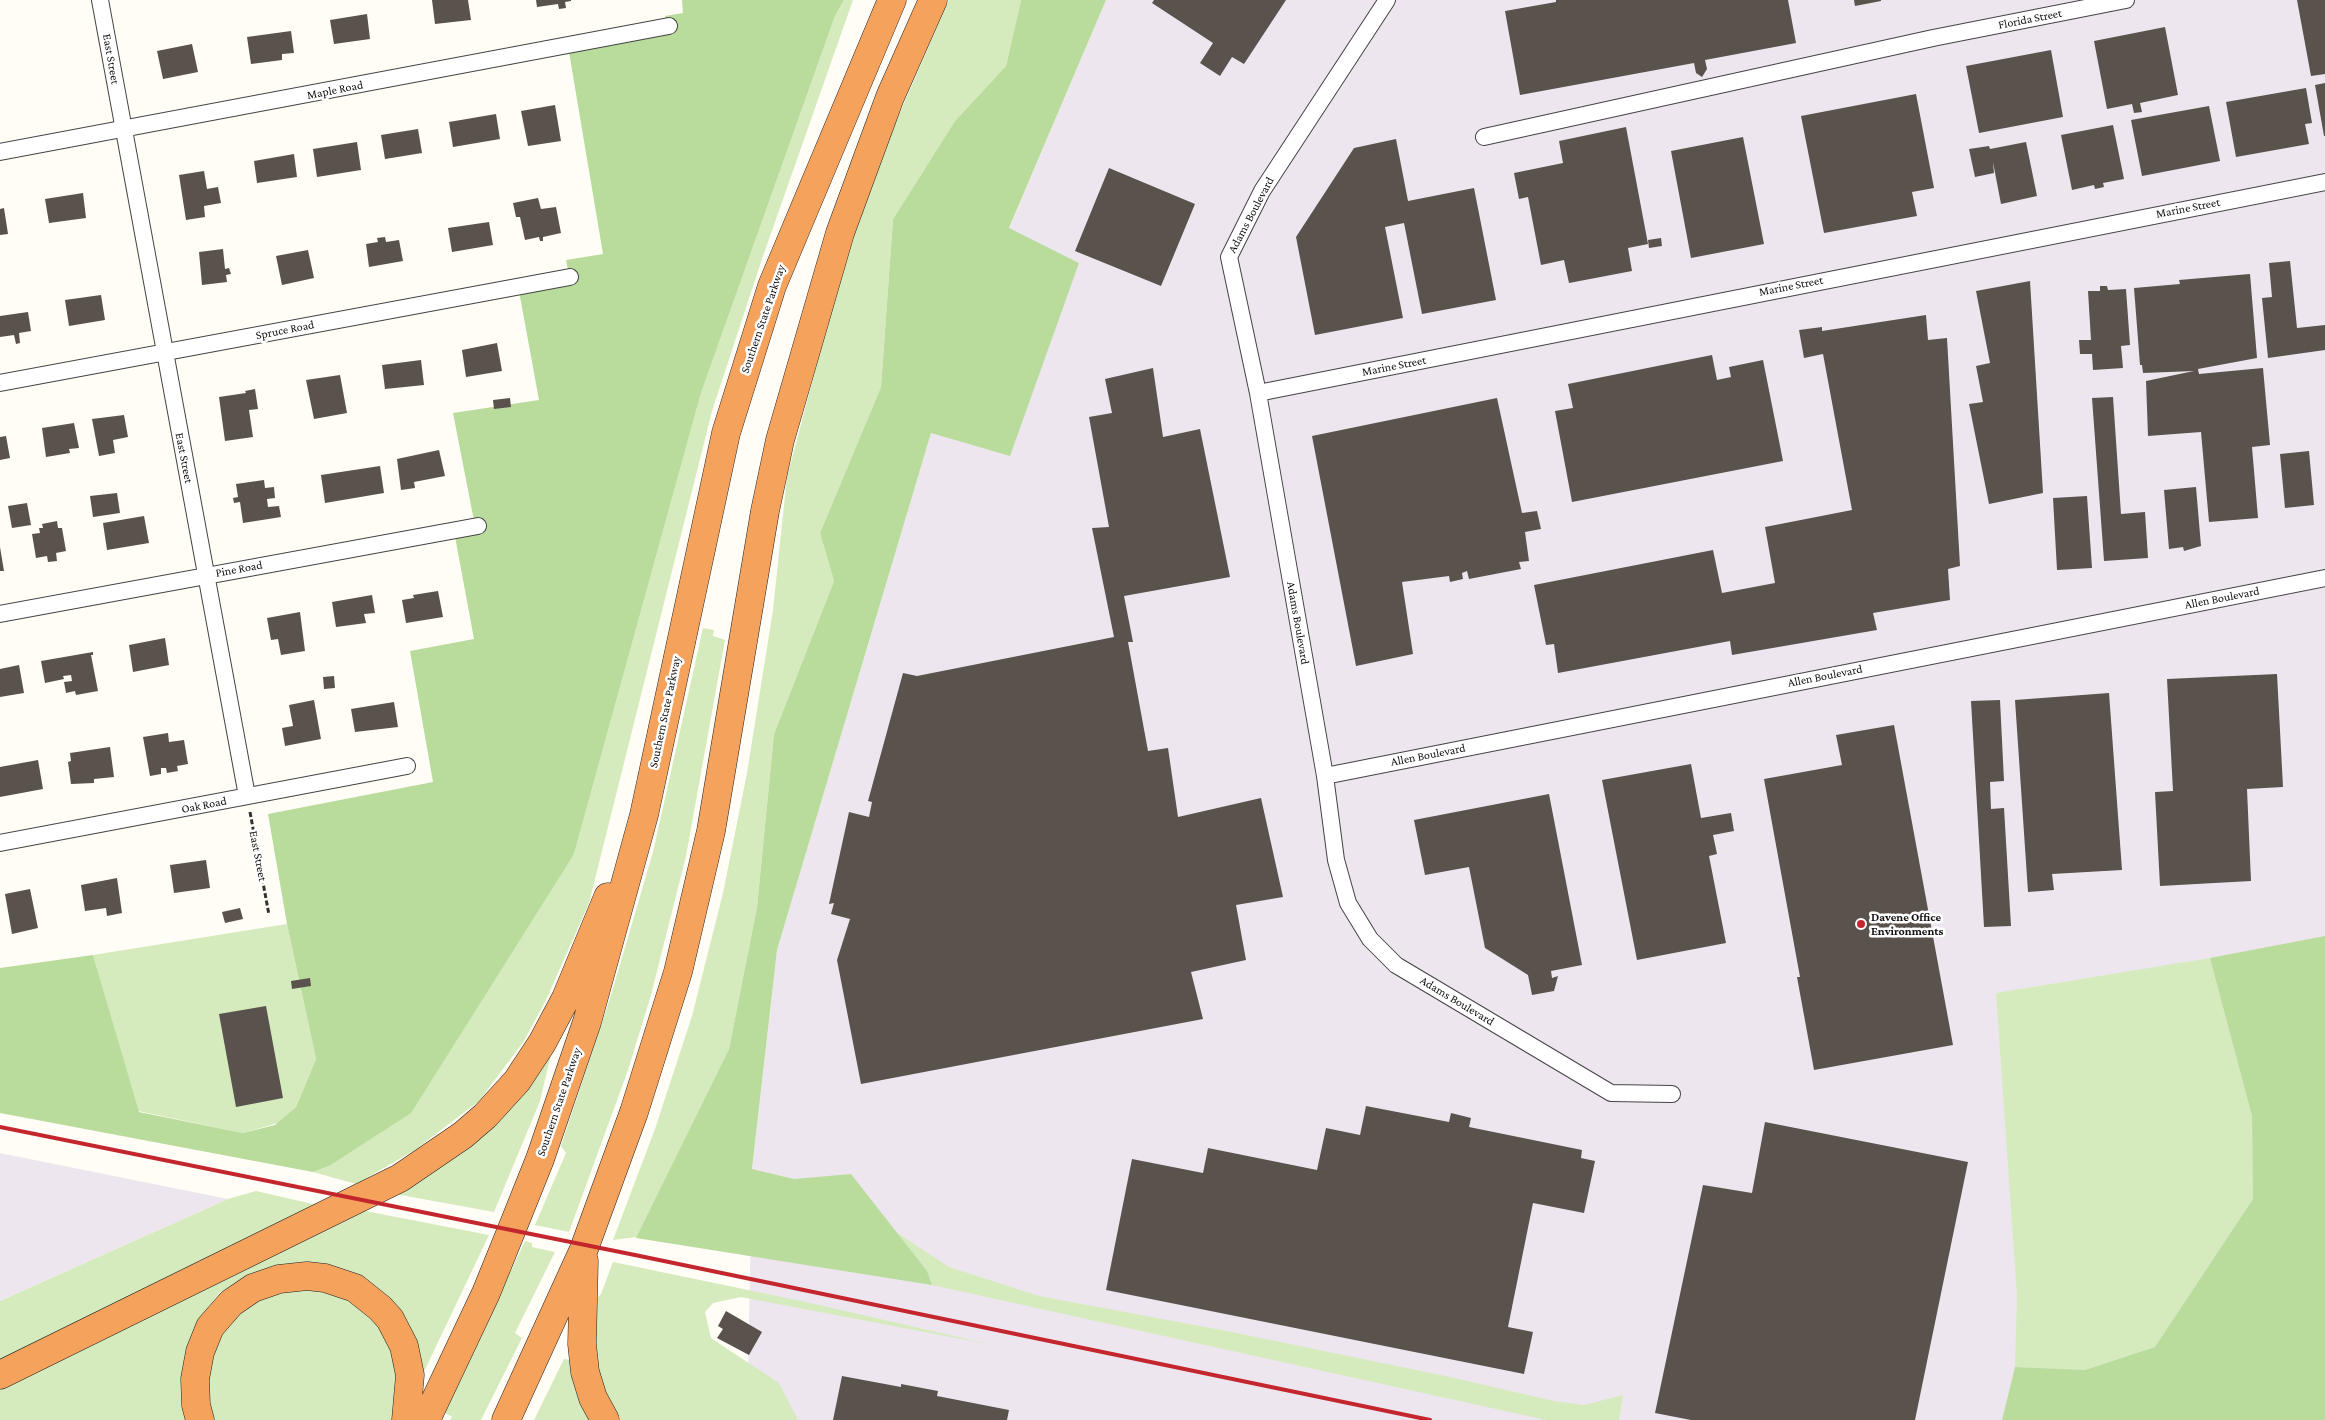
<!DOCTYPE html>
<style>
body{margin:0}
canvas{display:block;background:#fffdf5}
</style>
<canvas width="2325" height="1420"></canvas>
<script>
const ctx = document.querySelector('canvas').getContext('2d');
ctx.lineJoin = 'round';
function fillPath(path, color) {
  ctx.fillStyle = color;
  ctx.fill(path, 'evenodd');
}
function poly(rows) {
  const path = new Path2D();
  for (const r of rows) {
    path.moveTo(r[0], r[1]);
    for (let i = 2; i < r.length; i += 2) path.lineTo(r[i], r[i + 1]);
  }
  return path;
}
function strokePath(path, color, width, dash) {
  ctx.strokeStyle = color;
  ctx.lineWidth = width;
  ctx.lineCap = dash ? 'butt' : 'round';
  ctx.setLineDash(dash || []);
  ctx.stroke(path);
}
function write(font, color, halo, rows, align = 'center') {
  ctx.font = font + ' "Crimson Pro",serif';
  ctx.lineWidth = 5;
  ctx.setLineDash([]);
  ctx.textBaseline = 'middle';
  ctx.strokeStyle = halo;
  ctx.fillStyle = color;
  for (const [text, x, y, turn = 0] of rows) {
    ctx.save();
    ctx.translate(x, y);
    ctx.rotate((+turn || 0) * Math.PI / 180);
    ctx.textAlign = isNaN(turn) ? turn : align;
    if (halo) ctx.strokeText(text, 0, 0);
    ctx.fillText(text, 0, 0);
    ctx.restore();
  }
}
fillPath(poly([
 [1106,0,2325,0,2325,1420,747,1420,752,1170,777,950,931,433,1079,263,1009,229],
 [0,1153,228,1199,0,1301]
]), '#eee6ef');
fillPath(poly([
 [844,0,853,0,762,259,712,411,589,903,546,1000,524,1041,479,1101,415,1150,356,1184,313,1172,329,1166,574,854,701,393,835,16],
 [949,0,1021,0,1006,66,955,121,893,219,881,387,820,533,834,581,774,734,757,907,729,1049,637,1237,613,1240,655,1129,692,1016,723,893,747,773,773,610,787,477,846,255,882,154],
 [703,628,714,630,713,636,725,640,686,856,651,995,628,1070,569,1232,535,1225,566,1153,561,1146,611,995,653,852],
 [287,924,316,1059,296,1107,278,1123,243,1133,138,1111,93,955],
 [2210,958,2252,1116,2253,1199,2155,1347,2085,1370,2015,1367,2017,1296,1996,993],
 [552,1050,540,1101,494,1212,384,1192],
 [256,1191,317,1205,0,1362,0,1301,228,1199],
 [355,1209,489,1235,421,1378,384,1294,252,1275,220,1292,198,1320,185,1353,182,1383,189,1420,0,1420,0,1383],
 [896,1232,949,1267,1039,1296,1227,1331,1450,1377,1554,1401,1584,1405,1623,1395,1619,1420,1546,1420,932,1285,927,1271],
 [525,1241,532,1243,532,1247,555,1252,515,1333,522,1338,481,1420,450,1420,452,1417,444,1412],
 [613,1262,806,1302,993,1345,741,1297,713,1303,705,1312,711,1338,779,1383,798,1420,619,1420,603,1395,590,1348,591,1305,601,1294],
 [276,1287,335,1289,384,1322,402,1389,392,1420,211,1420,206,1357,220,1327],
 [564,1359,571,1360,592,1420,534,1420]
]), '#d5ebbd');
fillPath(poly([
 [682,0,844,0,835,16,701,393,574,854,411,1113,329,1166,313,1172,0,1113,0,968,93,955,139,1112,243,1133,275,1125,296,1107,316,1059,287,924,268,814,433,782,410,651,474,639,454,531,475,526,453,413,539,400,519,291,570,280,566,260,603,254,568,46,667,27,665,16,683,13],
 [1021,0,1106,0,1009,228,1079,263,1010,456,931,433,777,950,752,1169,794,1179,851,1174,927,1271,932,1285,636,1238,729,1049,757,907,774,734,834,581,820,533,881,387,893,219,955,121,1006,66],
 [2325,936,2325,1420,2002,1420,2015,1367,2085,1370,2155,1347,2253,1199,2252,1116,2210,958]
]), '#b9dc9c');
fillPath(poly([
 [432,0,468,0,471,20,435,24],
 [536,0,571,0,571,1,565,2,566,8,559,9,558,4,537,7],
 [1154,0,1286,0,1244,64,1232,57,1220,76,1200,63,1213,43,1152,3],
 [1556,0,1788,0,1796,43,1705,60,1707,69,1702,77,1696,73,1694,63,1520,95,1505,11,1556,2],
 [1854,0,1881,0,1881,1,1855,6],
 [2297,0,2325,0,2325,74,2311,76],
 [367,14,370,39,334,44,330,20],
 [2165,27,2178,95,2140,103,2142,112,2134,113,2132,104,2107,109,2094,41],
 [291,31,294,53,282,54,282,60,251,64,247,37],
 [192,44,198,72,163,79,157,51],
 [2051,50,2063,117,1979,133,1966,66],
 [2325,83,2325,136,2324,136,2315,85],
 [2306,88,2312,123,2305,124,2309,144,2236,157,2226,102],
 [1916,94,1934,188,1912,192,1917,216,1824,233,1801,116],
 [555,105,561,141,528,146,521,111],
 [2209,106,2220,161,2142,176,2131,120],
 [496,114,500,139,453,147,449,122],
 [2113,125,2124,179,2103,183,2104,187,2095,189,2094,185,2072,190,2061,135],
 [1626,127,1648,244,1628,248,1632,271,1569,283,1564,260,1541,265,1528,197,1519,199,1514,173,1563,163,1559,141],
 [418,129,422,153,385,159,381,135],
 [1743,137,1764,244,1691,258,1671,151],
 [1396,139,1408,201,1474,188,1496,300,1422,314,1404,223,1385,227,1403,318,1315,335,1296,237,1354,148],
 [357,142,361,170,317,177,313,149],
 [2026,142,2037,196,2001,204,1993,162,1994,173,1975,177,1969,149,1989,146,1990,149],
 [294,154,297,177,257,183,254,161],
 [1109,168,1195,204,1161,286,1075,251],
 [204,171,207,189,218,187,221,203,204,206,205,217,186,220,179,175],
 [83,193,86,218,49,223,45,199],
 [538,198,541,209,556,207,561,233,543,237,543,241,540,241,539,237,525,240,520,217,516,217,513,203],
 [4,208,8,234,0,235,0,209],
 [489,222,493,245,452,252,448,228],
 [385,237,386,242,399,240,403,261,369,267,366,244,378,242,377,238],
 [1661,238,1662,246,1649,248,1648,240],
 [223,249,225,269,229,268,231,274,226,275,227,282,202,285,199,252],
 [308,250,314,278,282,285,276,256],
 [2290,261,2297,328,2325,325,2325,350,2268,358,2262,298,2272,297,2269,263],
 [2250,274,2257,358,2198,369,2199,374,2263,368,2270,445,2252,447,2258,518,2209,522,2201,432,2148,436,2146,381,2194,371,2143,373,2142,365,2140,365,2134,288,2180,284,2179,280],
 [2030,281,2043,493,1989,504,1969,404,1983,402,1976,366,1990,363,1976,291],
 [2100,286,2107,286,2108,290,2126,289,2130,345,2121,346,2123,368,2093,370,2092,354,2080,354,2079,340,2091,340,2088,291,2100,291],
 [101,295,105,320,69,326,65,300],
 [28,312,31,331,19,333,20,343,16,344,14,335,0,337,0,316],
 [1926,315,1928,340,1947,338,1960,566,1948,569,1950,600,1873,613,1877,630,1732,655,1730,641,1558,673,1554,644,1546,645,1534,585,1713,550,1722,593,1775,583,1765,527,1852,510,1823,354,1804,358,1799,330,1822,327,1822,331],
 [497,343,502,371,466,377,462,350],
 [1712,355,1717,380,1731,377,1729,367,1763,360,1783,461,1572,502,1555,411,1573,408,1568,384],
 [421,360,424,385,385,389,382,365],
 [1153,368,1163,437,1200,429,1230,577,1124,596,1133,642,1128,642,1148,751,1168,748,1178,817,1261,798,1283,897,1236,905,1246,960,1191,972,1203,1019,861,1084,837,960,850,919,831,914,834,903,829,904,849,812,869,817,872,802,868,801,903,673,917,676,1114,637,1092,528,1109,527,1089,417,1112,413,1105,379],
 [340,375,347,413,314,419,306,380],
 [255,389,258,409,249,410,253,437,225,441,219,397,246,393,245,391],
 [2113,397,2121,514,2145,512,2148,558,2104,561,2092,398],
 [510,398,511,407,494,409,493,400],
 [1497,398,1522,513,1537,511,1541,529,1525,532,1529,561,1519,562,1521,569,1469,579,1467,571,1462,573,1463,579,1450,582,1449,576,1402,582,1413,654,1356,666,1312,436],
 [124,415,128,437,113,440,115,453,99,456,92,419],
 [74,423,79,448,69,449,70,453,46,457,42,428],
 [6,436,10,458,0,460,0,437],
 [439,450,445,476,414,482,415,488,401,490,397,459],
 [2309,451,2314,505,2285,508,2280,454],
 [380,466,384,493,325,503,321,475],
 [264,480,265,488,274,487,275,498,267,499,268,507,279,506,281,517,243,523,240,502,234,503,233,498,238,497,236,484],
 [2196,487,2201,546,2184,551,2183,547,2169,549,2164,490],
 [117,493,120,513,93,517,90,496],
 [2087,496,2092,568,2057,570,2053,498],
 [27,503,31,525,12,528,8,506],
 [144,516,149,543,107,550,103,523],
 [57,521,58,528,62,528,66,551,56,553,57,561,48,562,47,556,36,558,32,534,40,533,39,528,43,528,42,524],
 [0,547,4,571,0,571],
 [438,591,443,617,406,623,402,600,414,598,413,595],
 [372,595,375,613,364,614,366,623,336,627,332,602],
 [300,612,305,651,281,655,278,639,271,640,267,618],
 [165,638,169,665,133,672,129,645],
 [93,652,93,655,91,655,98,691,76,695,75,691,66,693,64,682,72,681,71,675,63,676,64,679,45,683,41,661],
 [19,665,24,693,0,697,0,669],
 [2277,674,2283,787,2247,789,2251,881,2160,886,2155,792,2173,791,2167,679],
 [334,676,335,688,324,689,323,677],
 [2109,693,2122,870,2052,874,2054,890,2028,892,2015,700],
 [314,700,321,739,285,746,282,728,293,726,289,705],
 [2000,700,2004,781,1990,782,1991,809,2004,808,2011,926,1984,927,1971,701],
 [394,702,398,727,355,732,351,709],
 [1894,725,1953,1045,1814,1070,1797,977,1800,977,1764,779,1842,765,1836,735],
 [168,733,169,742,184,740,188,764,177,766,178,771,167,773,166,768,161,768,161,774,150,776,143,737],
 [110,747,114,777,94,779,94,783,71,784,68,762,71,761,70,753],
 [38,760,43,789,0,797,0,767],
 [1691,764,1701,818,1731,813,1734,831,1713,835,1717,854,1709,856,1726,943,1637,960,1602,780],
 [1549,794,1582,965,1551,971,1552,978,1558,976,1554,991,1532,995,1528,975,1485,948,1469,867,1425,875,1414,820],
 [206,860,210,888,174,893,170,865],
 [117,878,122,913,107,916,106,908,85,911,81,885],
 [30,889,38,928,12,934,5,894],
 [240,908,243,919,225,923,222,912],
 [310,978,311,986,292,989,291,981],
 [266,1006,283,1098,236,1107,219,1014],
 [1366,1106,1449,1122,1451,1113,1471,1118,1469,1127,1582,1150,1581,1158,1595,1161,1584,1213,1533,1203,1508,1327,1533,1332,1524,1374,1106,1290,1132,1159,1203,1173,1208,1148,1317,1170,1326,1128,1360,1135],
 [1765,1122,1968,1162,1915,1420,1691,1420,1655,1413,1703,1185,1752,1193],
 [726,1311,762,1332,749,1355,717,1338,723,1329,718,1326],
 [842,1376,901,1387,901,1384,938,1391,937,1396,1009,1410,1007,1420,833,1420]
]), '#5a524d');
const minor = poly([
 [100,0,247,796],
 [1387,0,1262,191,1229,257,1258,393,1325,776,1336,860,1348,903,1370,939,1396,965,1611,1093,1672,1094],
 [1484,137,1933,38,2126,0],
 [0,152,669,26],
 [0,383,570,277],
 [1258,393,2325,182],
 [0,614,478,526],
 [1325,776,2325,578],
 [0,843,407,766]
]);
const motorway = poly([
 [584,1261,582,1344,585,1372,593,1398,605,1420],
 [0,1375,400,1178,463,1135,485,1116,517,1081,542,1043,566,998,608,897],
 [200,1420,196,1405,195,1379,200,1352,210,1327,231,1303,253,1288,279,1279,307,1276,325,1278,355,1288,380,1308,390,1319,404,1346,410,1375,406,1420],
 [426,1420,486,1293,514,1224,540,1159,587,1022,644,815,726,433,772,286,892,0],
 [506,1420,584,1249,634,1112,678,972,711,831,765,511,780,440,840,233,890,97,933,0]
]);
strokePath(minor, '#444', 18);
strokePath(motorway, '#222', 29);
strokePath(poly([
 [250,812,269,915]
]), '#333', 3, [5, 2.5]);
strokePath(minor, '#fff', 16);
strokePath(motorway, '#f5a25d', 28);
strokePath(poly([
 [0,1127,635,1255,1430,1420]
]), '#c4262e', 4);
for (const [x, y, r, color] of [
 [1861,924,5,"#c4262e"]
]) {
  const dot = new Path2D();
  dot.arc(x, y, r, 0, 2 * Math.PI);
  ctx.fillStyle = color;
  ctx.fill(dot);
  strokePath(dot, '#fff', 2);
}
write('12px', '#111', '#fff', [
 ["Florida Street",2030,19,-11],
 ["East Street",111,59,80],
 ["Maple Road",335,90,-11],
 ["Marine Street",2188,208,-11],
 ["Adams Boulevard",1251,215,-62],
 ["Marine Street",1791,286,-11],
 ["Southern State Parkway",763,319,-71],
 ["Spruce Road",285,330,-11],
 ["Marine Street",1394,366,-11],
 ["East Street",184,458,79],
 ["Pine Road",239,569,-10],
 ["Allen Boulevard",2222,598,-11],
 ["Adams Boulevard",1298,623,80],
 ["Allen Boulevard",1825,676,-11],
 ["Southern State Parkway",665,712,-78],
 ["Allen Boulevard",1428,755,-11],
 ["Oak Road",204,805,-11],
 ["East Street",258,856,79],
 ["Adams Boulevard",1457,1001,31],
 ["Southern State Parkway",559,1102,-71]
]);
write('bold 12px', '#111', '#fff', [
 ["Davene Office",1871,917],
 ["Environments",1871,931]
], 'left');
</script>
